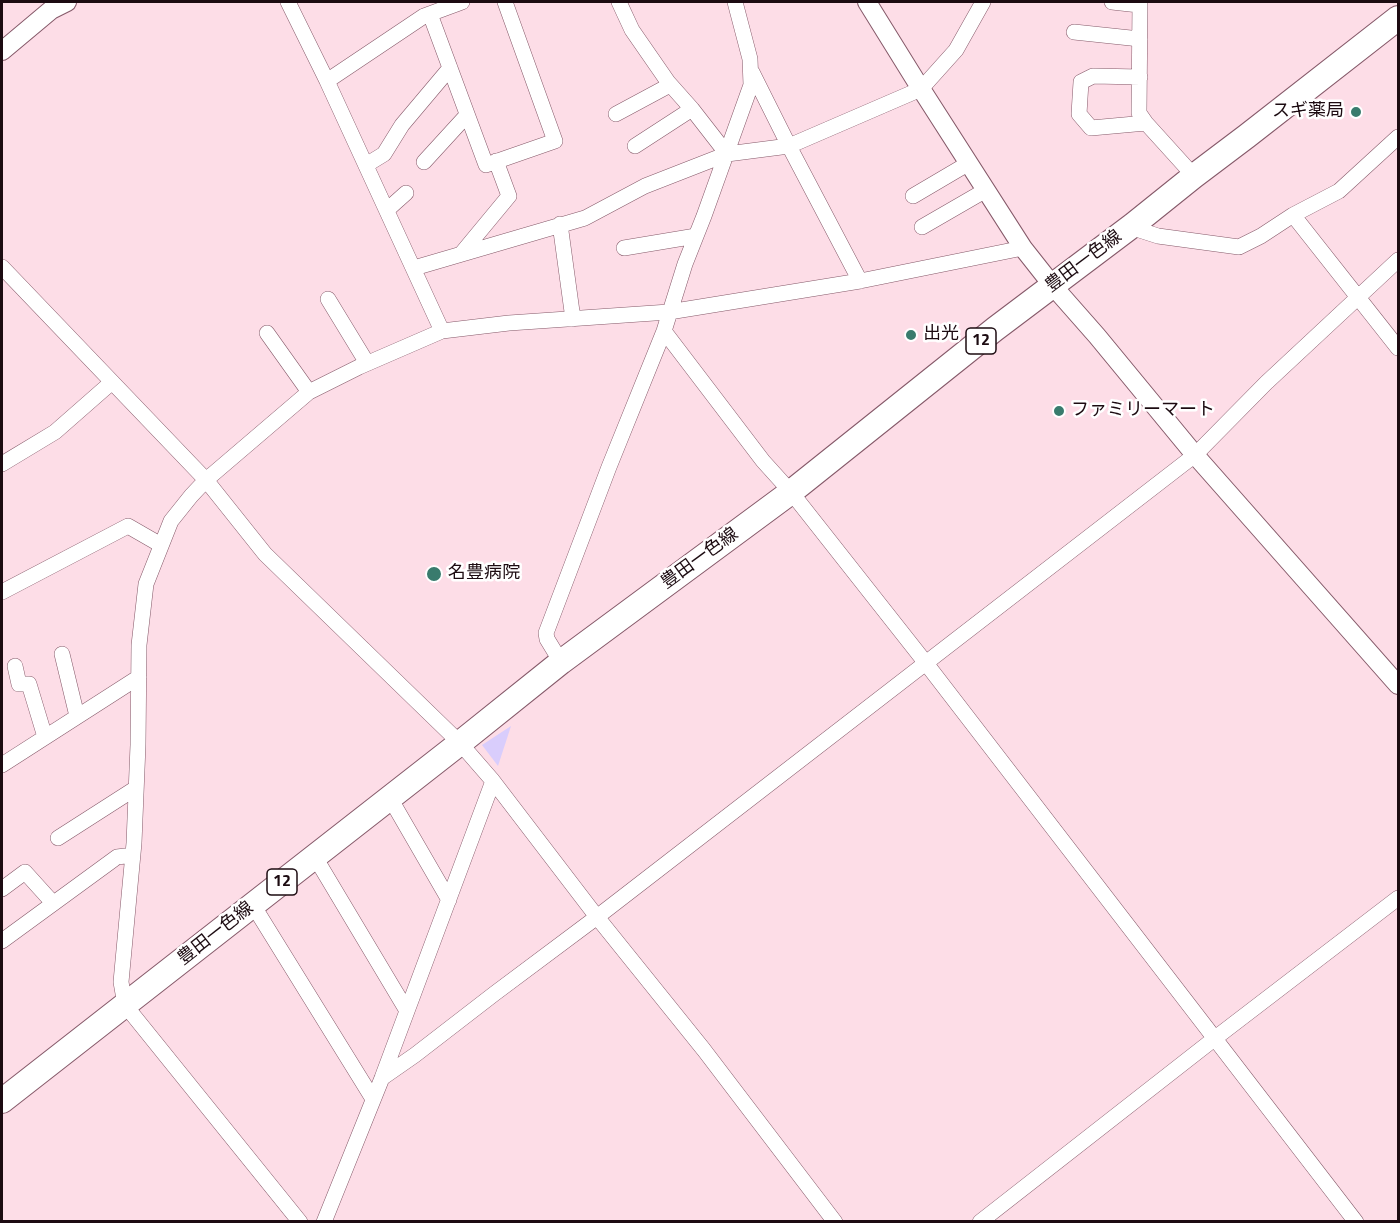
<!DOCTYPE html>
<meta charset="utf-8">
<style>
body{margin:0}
#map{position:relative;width:1400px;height:1223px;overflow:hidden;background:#fddde7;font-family:"Titillium Web",sans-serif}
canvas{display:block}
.frame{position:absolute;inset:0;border:3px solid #1c0b11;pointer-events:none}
</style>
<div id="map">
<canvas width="1400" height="1223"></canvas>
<div class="frame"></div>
</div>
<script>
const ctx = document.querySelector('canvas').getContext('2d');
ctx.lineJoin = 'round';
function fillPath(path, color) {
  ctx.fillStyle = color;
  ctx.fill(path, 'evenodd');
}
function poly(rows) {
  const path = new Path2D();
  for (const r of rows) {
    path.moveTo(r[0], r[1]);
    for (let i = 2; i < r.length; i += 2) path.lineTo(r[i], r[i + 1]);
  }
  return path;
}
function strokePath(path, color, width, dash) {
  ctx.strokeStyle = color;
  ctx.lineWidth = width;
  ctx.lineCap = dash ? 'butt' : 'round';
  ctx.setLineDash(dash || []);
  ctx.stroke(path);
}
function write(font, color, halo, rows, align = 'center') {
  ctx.font = font + ' "Titillium Web","Noto Sans JP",sans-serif';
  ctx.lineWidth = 5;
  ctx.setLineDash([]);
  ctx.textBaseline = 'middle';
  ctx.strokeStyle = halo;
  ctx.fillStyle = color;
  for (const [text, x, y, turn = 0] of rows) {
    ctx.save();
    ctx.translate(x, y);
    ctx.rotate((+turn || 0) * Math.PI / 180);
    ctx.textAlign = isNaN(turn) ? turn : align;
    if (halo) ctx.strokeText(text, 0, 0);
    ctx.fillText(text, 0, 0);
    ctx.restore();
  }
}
fillPath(poly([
 [511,726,498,766,482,745]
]), '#d9cdfc');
const minor = poly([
 [288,2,327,81,442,331],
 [619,2,632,30,668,82,692,109,727,154],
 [1112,2,1139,5],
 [1140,2,1139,113,1146,123,1194,176],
 [430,14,486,165,555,141,505,2],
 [1074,32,1140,39],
 [752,72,789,146,860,281],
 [1140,77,1093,76,1081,82,1079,114,1091,128,1146,123],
 [327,81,424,16,462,2],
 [616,114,670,85],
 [635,146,692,109],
 [424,162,467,115],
 [366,165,384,154,402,125,450,68],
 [913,196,969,163],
 [387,210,406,193],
 [1293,215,1398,348],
 [560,224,573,319],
 [922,227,986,190],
 [1130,227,1158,236,1239,247,1261,236,1293,215,1339,191,1398,137],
 [624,248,696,236],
 [461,254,509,196,496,161],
 [2,267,206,480,265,554,460,743,493,781,597,917,704,1050,835,1222],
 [414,268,585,218,645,186,727,154,789,146,921,89,956,50,983,2],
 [328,299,367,363],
 [664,331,763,461,791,492,925,662,1356,1222],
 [267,333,309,392],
 [2,464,55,432,112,382],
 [2,592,128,526,161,545],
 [62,654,77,716],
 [561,662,547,639,546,633,609,467,664,331,685,264,704,216,751,85,750,59,735,2],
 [15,666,19,684,29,684,45,737],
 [2,765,139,677],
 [390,798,449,900],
 [58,838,136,788],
 [315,857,407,1011],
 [2,889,25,872,53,903],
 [253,905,373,1099],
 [2,941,117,857,133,855],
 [382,1078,415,1055,494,994,597,917,1195,455,1266,383,1398,260],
 [300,1222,125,1005,121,982,134,843,138,745,139,645,146,584,171,521,191,496,206,480,309,392,359,367,442,331,509,323,669,312,860,281,1023,248],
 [324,1222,382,1078,493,781],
 [980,1222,1214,1039,1398,898]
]);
const tertiary = poly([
 [867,2,916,81,1023,248,1053,286,1097,336,1195,455,1398,685],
 [2,51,51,10,67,2]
]);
const primary = poly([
 [2,1101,460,743,561,662,791,492,995,329,1133,225,1194,176,1247,136,1398,18]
]);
strokePath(minor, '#855969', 16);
strokePath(tertiary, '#855969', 20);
strokePath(primary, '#855969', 26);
strokePath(minor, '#fff', 15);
strokePath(tertiary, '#fff', 18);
strokePath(primary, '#fff', 24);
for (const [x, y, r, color] of [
 [1356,112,6,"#397b6d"],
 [911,335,6,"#397b6d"],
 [1059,411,6,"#397b6d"],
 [434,574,8,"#397b6d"]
]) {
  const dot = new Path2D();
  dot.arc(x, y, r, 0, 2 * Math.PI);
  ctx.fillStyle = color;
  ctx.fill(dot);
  strokePath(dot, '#fff', 2);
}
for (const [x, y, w] of [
 [981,341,30],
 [282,882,30]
]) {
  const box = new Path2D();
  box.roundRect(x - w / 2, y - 13, w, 26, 4.5);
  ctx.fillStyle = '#fff';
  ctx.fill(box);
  strokePath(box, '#1c0b11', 1.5);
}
write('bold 16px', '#1c0b11', null, [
 ["12",981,341],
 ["12",282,882]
]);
write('18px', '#1c0b11', '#fff', [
 ["スギ薬局",1344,112,"right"],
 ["出光",923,335],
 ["ファミリーマート",1071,411],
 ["名豊病院",448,574]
], 'left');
write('18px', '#1c0b11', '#fff', [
 ["豊田一色線",1084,262,-37],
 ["豊田一色線",700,559,-36],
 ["豊田一色線",216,934,-38]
]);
</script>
